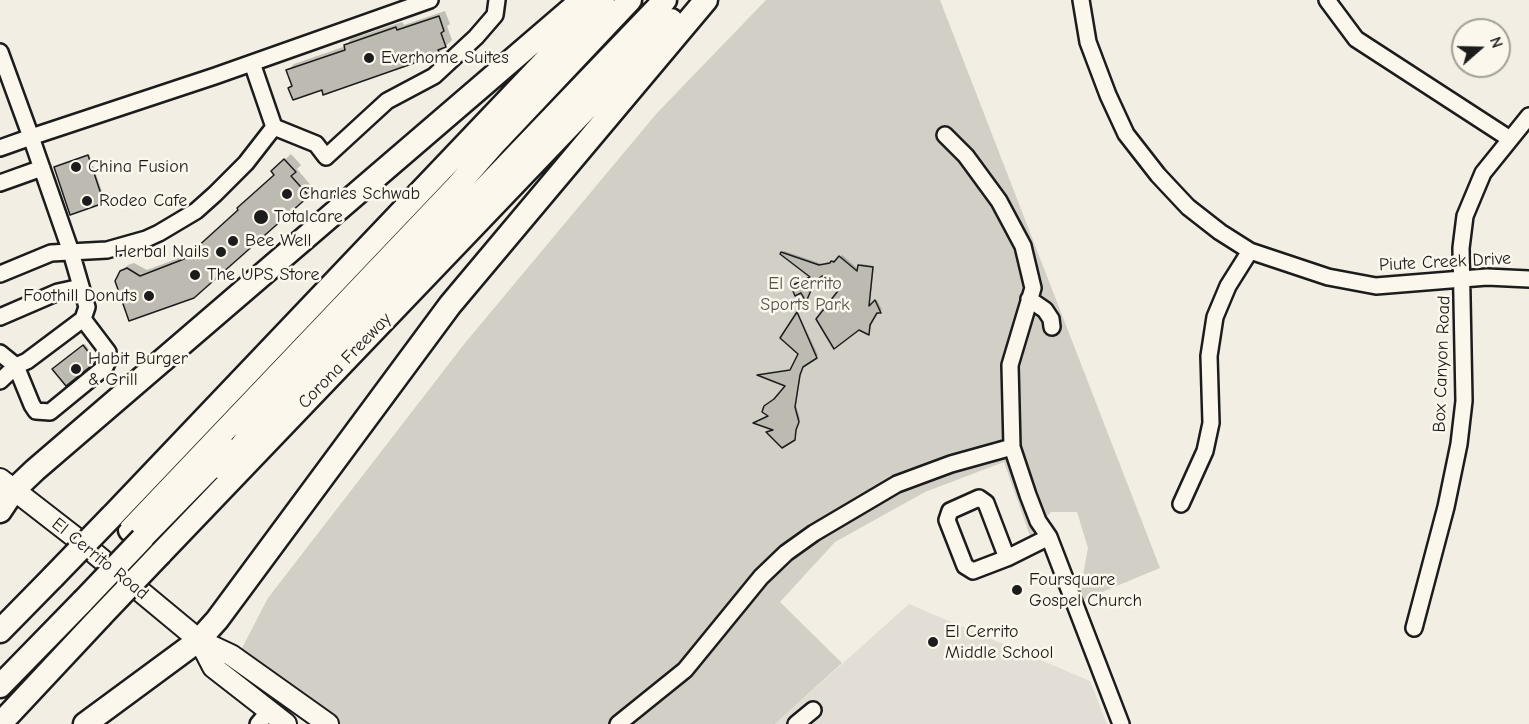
<!DOCTYPE html>
<style>
body{margin:0}
#map{position:relative;width:1529px;height:724px;overflow:hidden;background:#f2eee4;font-family:"Comic Neue",sans-serif}
canvas{display:block}
.north{position:absolute;left:1451px;top:18px;width:60px;height:60px;box-sizing:border-box;background:#fbf7ec;border:2px solid #a29f99;border-radius:50%;rotate:70deg;font-size:16px;font-weight:700;line-height:24px;text-align:center;color:#1c1c1c}
.north::after{content:'';display:block;margin:auto;width:21px;height:27px;background:#1c1c1c;clip-path:polygon(50% 0,100% 100%,50% 72%,0 100%)}
</style>
<div id="map">
<canvas width="1529" height="724"></canvas>
<div class="north">N</div>
</div>
<script>
const ctx = document.querySelector('canvas').getContext('2d');
ctx.lineJoin = 'round';
function fillPath(path, color) {
  ctx.fillStyle = color;
  ctx.fill(path, 'evenodd');
}
function poly(rows) {
  const path = new Path2D();
  for (const r of rows) {
    path.moveTo(r[0], r[1]);
    for (let i = 2; i < r.length; i += 2) path.lineTo(r[i], r[i + 1]);
  }
  return path;
}
function strokePath(path, color, width, dash) {
  ctx.strokeStyle = color;
  ctx.lineWidth = width;
  ctx.lineCap = dash ? 'butt' : 'round';
  ctx.setLineDash(dash || []);
  ctx.stroke(path);
}
function write(font, color, halo, rows, align = 'center') {
  ctx.font = font + ' "Comic Neue",sans-serif';
  ctx.lineWidth = 5;
  ctx.setLineDash([]);
  ctx.textBaseline = 'middle';
  ctx.strokeStyle = halo;
  ctx.fillStyle = color;
  for (const [text, x, y, turn = 0] of rows) {
    ctx.save();
    ctx.translate(x, y);
    ctx.rotate((+turn || 0) * Math.PI / 180);
    ctx.textAlign = isNaN(turn) ? turn : align;
    if (halo) ctx.strokeText(text, 0, 0);
    ctx.fillText(text, 0, 0);
    ctx.restore();
  }
}
fillPath(poly([
 [909,604,1090,681,1107,724,775,724]
]), '#e2ded5');
fillPath(poly([
 [766,0,940,0,1160,568,1078,602,1088,548,1077,512,1051,512,1030,536,1004,462,925,492,835,542,780,602,842,663,775,724,332,724,241,650,268,598,465,343,657,113]
]), '#d2cfc6');
fillPath(poly([
 [445,11,450,24,447,26,452,40,439,53,323,88,293,85,288,70,294,64,346,46,351,39,402,22,404,25],
 [89,154,105,200,104,202,56,167],
 [291,154,301,165,297,169,314,189,193,297,121,272,128,265,134,263,147,270,192,253,276,175,279,165],
 [784,251,822,264,834,260,837,261,842,255,859,270,861,264,874,266,869,307,877,300,882,310,877,312,872,321,870,332,868,333,843,287,822,274,795,285,812,276,781,253],
 [798,313,818,355,804,365,801,372,796,405,800,419,794,438,770,431,775,429,777,399,788,385,760,375,792,370,800,353,782,337],
 [85,344,96,359,66,384,54,369]
]), '#0003');
const building = poly([
 [439,16,444,31,441,33,446,47,438,50,440,54,323,95,322,90,293,100,288,88,292,86,286,70,345,50,344,45,396,27,397,30,439,16],
 [88,155,104,203,70,215,54,167,88,155],
 [284,159,296,172,291,176,309,196,194,298,129,321,115,281,120,271,127,268,140,276,184,259,238,210,237,208,274,175,271,171,284,159],
 [781,252,819,265,830,263,831,261,834,262,839,256,857,271,858,265,873,267,869,306,875,300,881,313,877,313,870,325,869,335,859,330,834,349,816,319,841,287,822,276,815,281,806,302,801,293,795,296,791,286,810,277,780,254,781,252],
 [797,312,817,358,803,367,800,375,795,407,799,422,796,430,795,440,782,448,766,432,773,430,753,423,768,416,762,412,764,406,774,399,785,386,757,375,790,370,798,354,780,338,797,312],
 [83,345,96,362,66,386,52,369,83,345]
]);
fillPath(building, '#bdbab1');
strokePath(building, '#1c1c1c', 1.5);
const minor = poly([
 [1081,0,1088,42,1108,95,1126,134,1158,175,1188,207,1220,232,1250,251,1328,277,1376,286,1487,277,1529,279],
 [1327,0,1356,39,1510,139],
 [0,52,31,137,0,148],
 [252,63,274,127],
 [945,135,966,156,999,201,1023,246,1033,288,1010,365,1012,447],
 [0,183,42,168],
 [0,274,51,253,107,250,146,239,159,233,196,211,215,194,246,163,274,127,316,144,326,157,387,101,434,76,476,37,495,15,497,0],
 [1029,299,1045,310,1051,319,1052,327],
 [0,317,58,292,81,287],
 [0,353,16,366,27,361,83,319,87,307,71,252,31,137,215,76,430,0],
 [0,381,16,366,32,405,36,411,50,412,105,367,108,361,108,352,83,319],
 [1181,504,1205,451,1211,423,1209,356,1215,317,1228,286,1250,251],
 [1007,558,986,503,979,498,950,511,947,520,965,566,973,571,1007,558,1049,537],
 [1414,628,1446,507,1459,444,1464,401,1461,248,1465,216,1483,173,1529,116],
 [258,724,269,711],
 [618,724,685,670,761,577,786,553,814,533,897,484,951,464,1012,447,1028,495,1038,521,1049,537,1121,724],
 [796,724,813,710]
]);
const major = poly([
 [0,479,76,538,199,640,231,655,328,724],
 [199,640,213,667,286,724]
]);
const highway = poly([
 [222,468,237,452,253,430,665,0],
 [0,511,14,490,35,470,582,0],
 [112,516,603,0],
 [130,530,458,185,494,144,630,0],
 [142,538,228,450],
 [160,554,671,20],
 [0,631,53,577],
 [0,686,83,601],
 [0,724,101,616],
 [85,724,199,640,217,620,450,305,706,0]
]);
strokePath(minor, '#1c1c1c', 20);
strokePath(major, '#1c1c1c', 24);
strokePath(highway, '#1c1c1c', 27);
strokePath(minor, '#fbf7ec', 15);
strokePath(major, '#fbf7ec', 20);
strokePath(highway, '#fbf7ec', 22);
const highwayBridge = poly([
 [53,577,112,516],
 [83,601,142,539],
 [101,616,160,554]
]);
strokePath(highwayBridge, '#1c1c1c', 27, []);
strokePath(highwayBridge, '#fbf7ec', 22);
for (const [x, y, r, color] of [
 [369,58,6,"#1c1c1c"],
 [76,167,6,"#1c1c1c"],
 [287,194,6,"#1c1c1c"],
 [87,201,6,"#1c1c1c"],
 [261,217,8,"#1c1c1c"],
 [233,241,6,"#1c1c1c"],
 [221,252,6,"#1c1c1c"],
 [195,275,6,"#1c1c1c"],
 [149,296,6,"#1c1c1c"],
 [76,369,6,"#1c1c1c"],
 [1017,590,6,"#1c1c1c"],
 [933,642,6,"#1c1c1c"]
]) {
  const dot = new Path2D();
  dot.arc(x, y, r, 0, 2 * Math.PI);
  ctx.fillStyle = color;
  ctx.fill(dot);
  strokePath(dot, '#fbf7ec', 2);
}
write('18px', '#1c1c1c', '#fbf7ec', [
 ["Everhome Suites",381,58],
 ["China Fusion",88,167],
 ["Charles Schwab",299,194],
 ["Rodeo Cafe",99,201],
 ["Totalcare",274,217],
 ["Bee Well",245,241],
 ["Herbal Nails",209,252,"right"],
 ["The UPS Store",207,275],
 ["Foothill Donuts",137,296,"right"],
 ["Habit Burger",88,359],
 ["& Grill",88,380],
 ["Foursquare",1029,580],
 ["Gospel Church",1029,601],
 ["El Cerrito",945,632],
 ["Middle School",945,653]
], 'left');
write('18px', '#1c1c1c', '#fbf7ec', [
 ["Piute Creek Drive",1445,262,-3],
 ["Corona Freeway",345,361,-46],
 ["Box Canyon Road",1442,364,-88],
 ["El Cerrito Road",100,559,39]
]);
write('18px', '#53524f', '#fbf7ec', [
 ["El Cerrito",805,284],
 ["Sports Park",805,305]
]);
</script>
